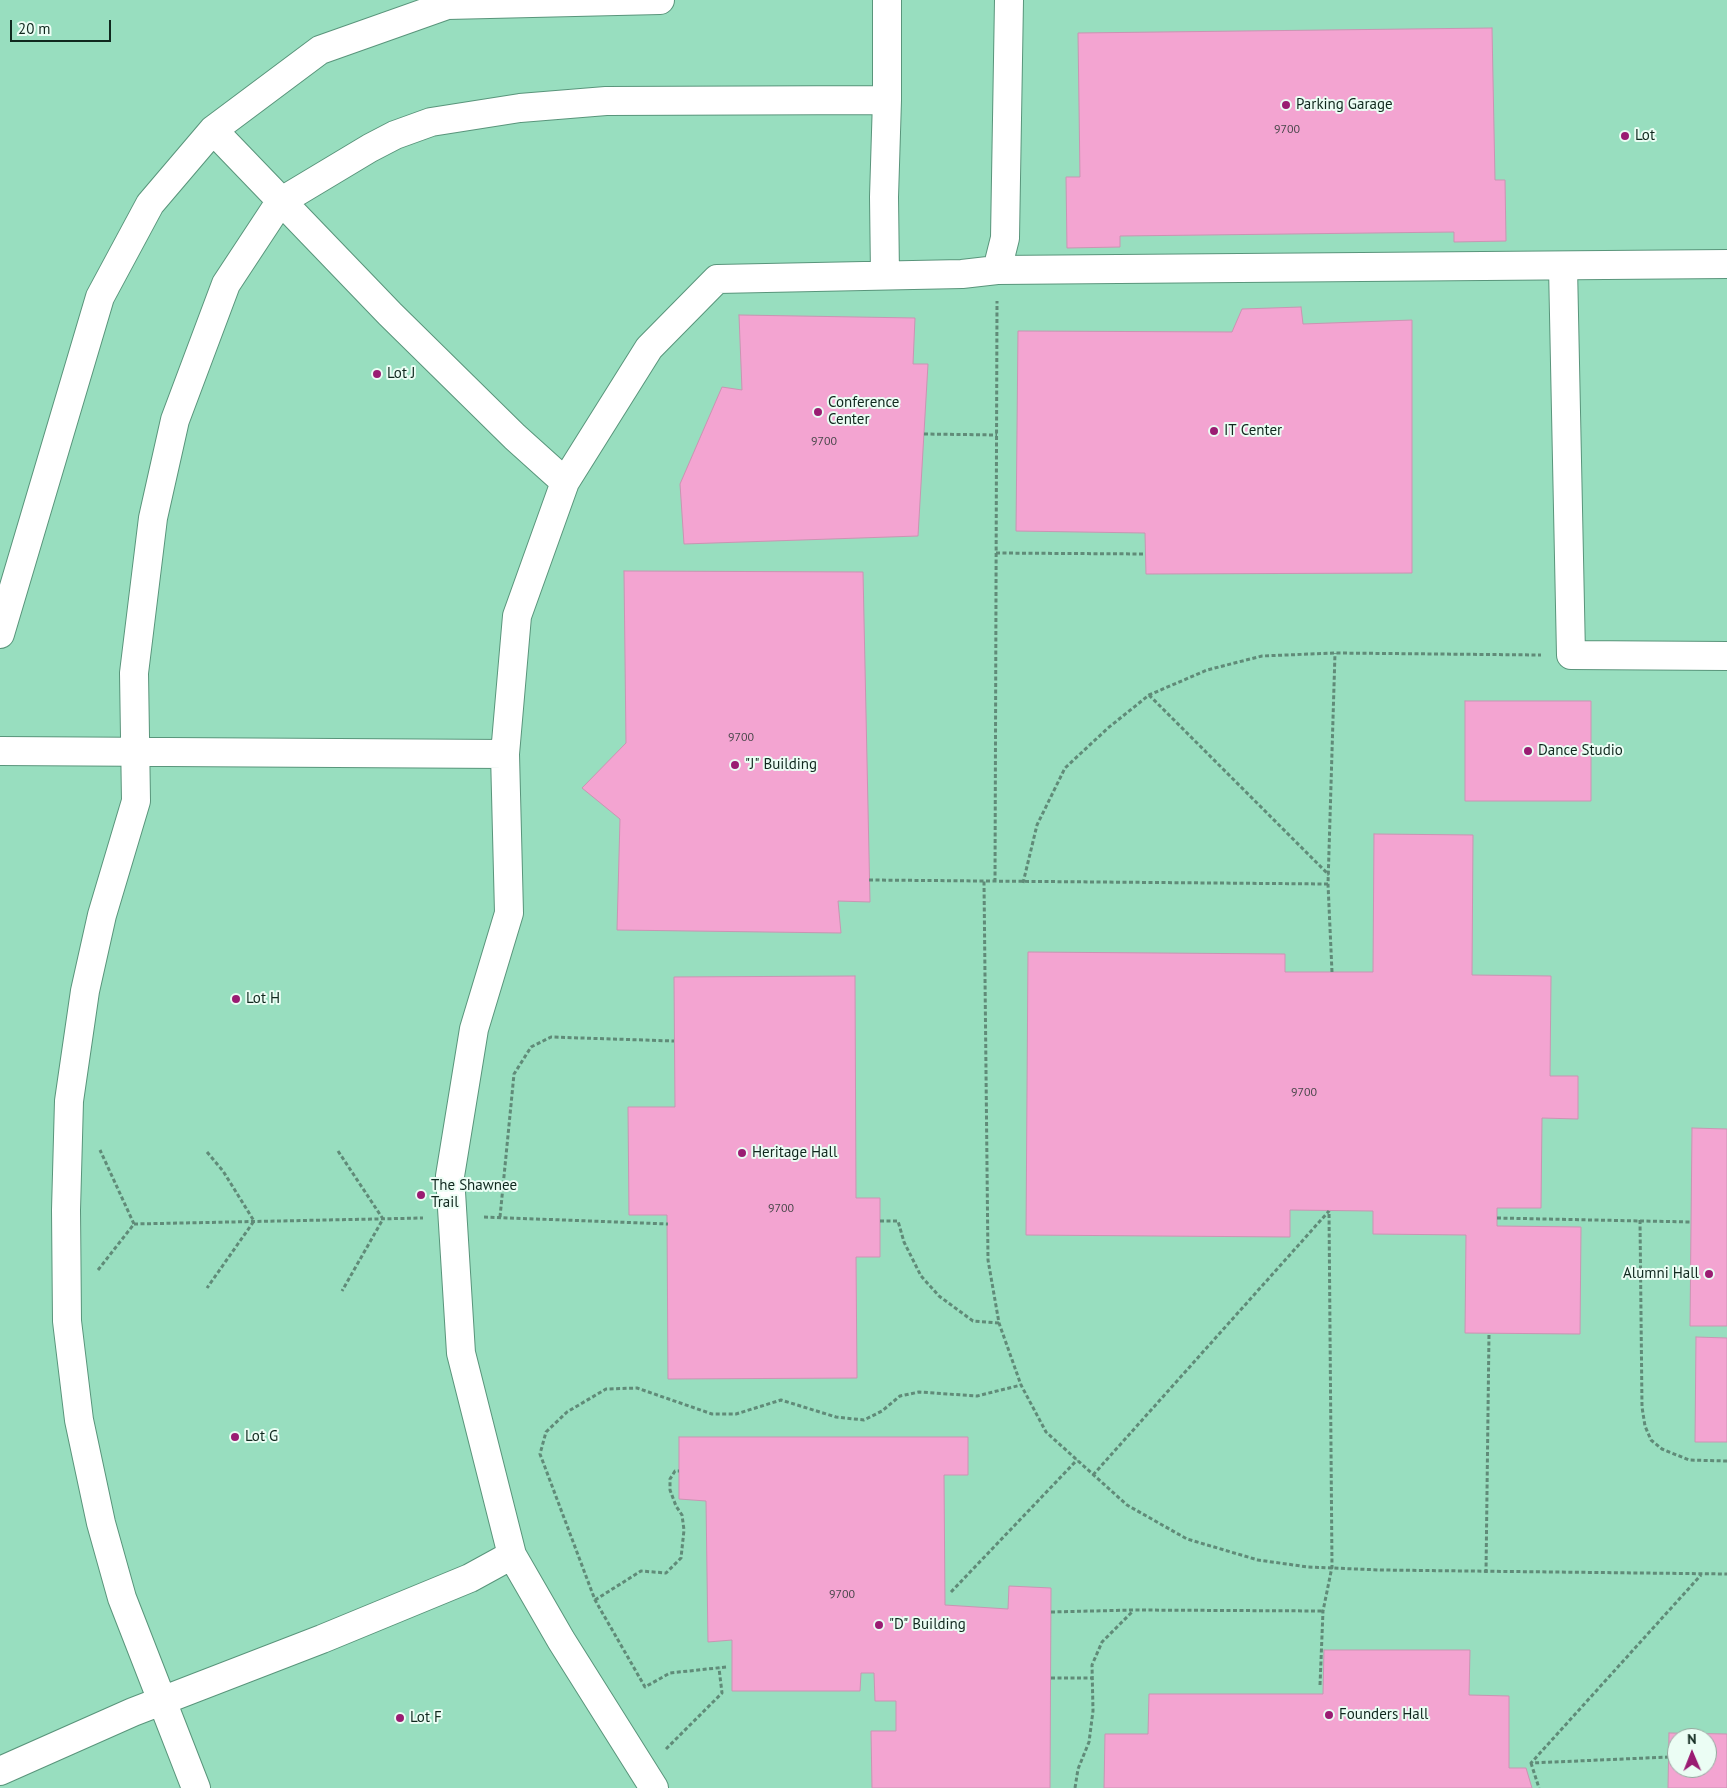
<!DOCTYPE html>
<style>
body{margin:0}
#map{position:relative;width:1727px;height:1788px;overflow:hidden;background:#aae7cb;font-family:"PT Sans",sans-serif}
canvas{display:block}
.north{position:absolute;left:1667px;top:1728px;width:50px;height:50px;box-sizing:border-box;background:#ebfdf4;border:1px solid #93a89e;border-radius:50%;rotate:359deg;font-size:14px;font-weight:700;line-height:20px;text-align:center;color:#10281e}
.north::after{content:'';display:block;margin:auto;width:18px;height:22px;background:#9a1c72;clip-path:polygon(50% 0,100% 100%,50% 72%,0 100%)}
.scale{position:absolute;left:10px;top:20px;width:101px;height:22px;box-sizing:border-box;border:2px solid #10281e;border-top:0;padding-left:6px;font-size:15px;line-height:18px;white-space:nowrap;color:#10281e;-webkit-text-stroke:4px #ebfdf4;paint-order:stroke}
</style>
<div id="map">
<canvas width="1727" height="1788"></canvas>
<div class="north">N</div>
<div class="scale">20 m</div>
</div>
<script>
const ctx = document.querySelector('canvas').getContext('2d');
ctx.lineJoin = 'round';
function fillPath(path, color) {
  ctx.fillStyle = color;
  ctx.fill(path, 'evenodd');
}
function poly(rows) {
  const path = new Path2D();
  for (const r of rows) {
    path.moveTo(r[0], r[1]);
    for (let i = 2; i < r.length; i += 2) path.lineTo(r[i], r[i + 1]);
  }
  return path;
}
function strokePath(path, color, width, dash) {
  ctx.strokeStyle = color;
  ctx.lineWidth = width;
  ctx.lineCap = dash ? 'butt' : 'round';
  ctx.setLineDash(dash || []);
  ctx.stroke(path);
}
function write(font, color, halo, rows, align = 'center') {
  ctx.font = font + ' "PT Sans",sans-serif';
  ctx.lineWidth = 4;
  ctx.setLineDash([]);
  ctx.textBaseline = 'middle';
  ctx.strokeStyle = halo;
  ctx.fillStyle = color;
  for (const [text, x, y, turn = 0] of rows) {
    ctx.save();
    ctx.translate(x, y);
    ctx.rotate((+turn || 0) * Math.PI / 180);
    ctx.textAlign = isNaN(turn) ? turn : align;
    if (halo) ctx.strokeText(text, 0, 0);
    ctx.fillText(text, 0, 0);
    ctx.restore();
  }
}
fillPath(poly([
 [0,0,1727,0,1727,1788,0,1788],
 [1677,1738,1707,1738,1707,1768,1677,1768]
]), '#98debf');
const building = poly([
 [1492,28,1495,180,1505,180,1506,241,1454,242,1454,232,1120,236,1120,247,1067,248,1066,177,1080,177,1078,33,1492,28],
 [1301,307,1303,324,1412,320,1412,573,1146,574,1145,533,1016,531,1018,331,1232,332,1242,309,1301,307],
 [739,315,915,318,913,364,928,364,918,536,684,544,680,484,722,387,742,390,739,315],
 [624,571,863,572,870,902,838,901,841,933,617,930,620,819,582,788,626,743,624,571],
 [1465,701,1591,701,1591,801,1465,801,1465,701],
 [1374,834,1473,835,1472,975,1551,976,1550,1076,1578,1076,1578,1119,1542,1118,1541,1208,1497,1208,1497,1226,1581,1227,1580,1334,1465,1333,1466,1235,1373,1234,1373,1211,1290,1210,1290,1237,1026,1235,1028,952,1285,954,1285,972,1373,972,1374,834],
 [855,976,856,1198,880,1198,880,1257,856,1257,857,1378,668,1379,667,1215,629,1215,628,1107,675,1107,674,977,855,976],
 [1692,1128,1727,1129,1727,1326,1690,1326,1692,1128],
 [1696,1337,1727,1338,1727,1442,1695,1442,1696,1337],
 [679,1437,968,1437,968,1475,944,1475,945,1605,1008,1609,1009,1586,1051,1588,1050,1788,872,1788,871,1731,896,1731,896,1701,875,1701,874,1673,861,1673,860,1691,732,1691,732,1640,708,1642,706,1501,679,1499,679,1437],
 [1324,1650,1470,1650,1469,1695,1509,1696,1509,1768,1526,1768,1532,1788,1104,1788,1105,1734,1148,1734,1149,1694,1323,1694,1324,1650],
 [1669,1733,1727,1734,1727,1788,1668,1788,1669,1733],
 [1677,1738,1707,1738,1707,1768,1677,1768,1677,1738]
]);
fillPath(building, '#f3a4d1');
strokePath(building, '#ca95b3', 1);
const minor = poly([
 [1009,0,1005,238,997,270,1727,264],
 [213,130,390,314,515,437,565,482],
 [1563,266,1571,655,1727,656],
 [885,275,884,197,887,100,887,0],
 [0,634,100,297,150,204,213,130,320,50,447,5,660,0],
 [0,751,505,754],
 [0,1771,133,1712,322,1639,470,1578,512,1555],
 [196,1788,122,1598,101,1523,79,1420,67,1321,66,1210,69,1101,85,991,102,915,136,801,134,673,153,518,175,420,226,284,280,202,370,148,395,135,431,122,520,108,606,101,887,100],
 [654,1788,561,1640,512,1555,461,1353,450,1176,474,1029,509,913,505,754,517,616,565,482,649,348,717,279,962,274,997,270]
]);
strokePath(minor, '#59957b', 30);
strokePath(poly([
 [924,434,997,435],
 [996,553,1145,554],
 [1149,695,1329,875],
 [869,880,984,881],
 [995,882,997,301],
 [1023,883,1037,825,1065,768,1108,728,1149,695,1207,670,1262,656,1335,653,1541,655],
 [1328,884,984,881,988,1260,999,1323,1021,1385,1046,1432,1127,1505,1187,1539,1258,1560,1308,1567,1380,1570,1727,1574],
 [1332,972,1328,884,1335,653],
 [338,1151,383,1219,342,1291],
 [207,1152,223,1171,254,1221,207,1288],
 [484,1217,668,1224],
 [500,1217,514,1074,531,1047,551,1037,674,1041],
 [1497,1218,1691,1222],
 [1640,1220,1642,1407,1645,1426,1651,1440,1662,1449,1689,1460,1727,1461],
 [880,1221,898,1221,904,1242,921,1276,939,1296,973,1321,999,1323],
 [134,1224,423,1218],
 [98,1270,134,1224,100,1150],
 [1093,1475,1329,1211],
 [1486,1573,1489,1333],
 [951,1592,1077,1460],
 [595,1600,641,1571,666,1573,681,1558,684,1530,682,1515,676,1506,670,1490,670,1479,675,1471,679,1471],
 [1051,1612,1134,1610,1323,1611],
 [726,1667,670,1673,645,1687,595,1600,540,1454,546,1432,567,1412,606,1389,637,1388,712,1414,736,1414,781,1400,836,1417,864,1420,882,1411,900,1396,919,1392,977,1396,1021,1385],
 [1051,1678,1093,1678],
 [1320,1685,1323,1611,1332,1567,1329,1211],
 [666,1749,722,1693,719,1668],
 [1669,1757,1531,1763,1701,1575],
 [1531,1763,1539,1788],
 [1075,1788,1078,1769,1089,1742,1093,1711,1092,1665,1102,1642,1133,1611]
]), '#608b78', 3, [4, 2.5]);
strokePath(minor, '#fff', 28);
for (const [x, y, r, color] of [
 [1286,105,5,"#9a1c72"],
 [1625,136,5,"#9a1c72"],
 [377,374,5,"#9a1c72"],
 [818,412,5,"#9a1c72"],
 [1214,431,5,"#9a1c72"],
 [1528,751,5,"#9a1c72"],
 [735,765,5,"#9a1c72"],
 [236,999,5,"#9a1c72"],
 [742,1153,5,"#9a1c72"],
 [421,1195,5,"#9a1c72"],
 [1709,1274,5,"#9a1c72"],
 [235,1437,5,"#9a1c72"],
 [879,1625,5,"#9a1c72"],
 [1329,1715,5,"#9a1c72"],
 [400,1718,5,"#9a1c72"]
]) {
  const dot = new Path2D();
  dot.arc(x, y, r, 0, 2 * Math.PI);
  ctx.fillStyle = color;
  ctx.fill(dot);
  strokePath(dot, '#ebfdf4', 2);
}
write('12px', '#49474b', null, [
 ["9700",1287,130],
 ["9700",824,442],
 ["9700",741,738],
 ["9700",1304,1093],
 ["9700",781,1209],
 ["9700",842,1595]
]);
write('15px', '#10281e', '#ebfdf4', [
 ["Parking Garage",1296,105],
 ["Lot",1635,136],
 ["Lot J",387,374],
 ["Conference",828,403],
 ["Center",828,420],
 ["IT Center",1224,431],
 ["Dance Studio",1538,751],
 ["\"J\" Building",745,765],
 ["Lot H",246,999],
 ["Heritage Hall",752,1153],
 ["The Shawnee",431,1186],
 ["Trail",431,1203],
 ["Alumni Hall",1699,1274,"right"],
 ["Lot G",245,1437],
 ["\"D\" Building",889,1625],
 ["Founders Hall",1339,1715],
 ["Lot F",410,1718]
], 'left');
</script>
